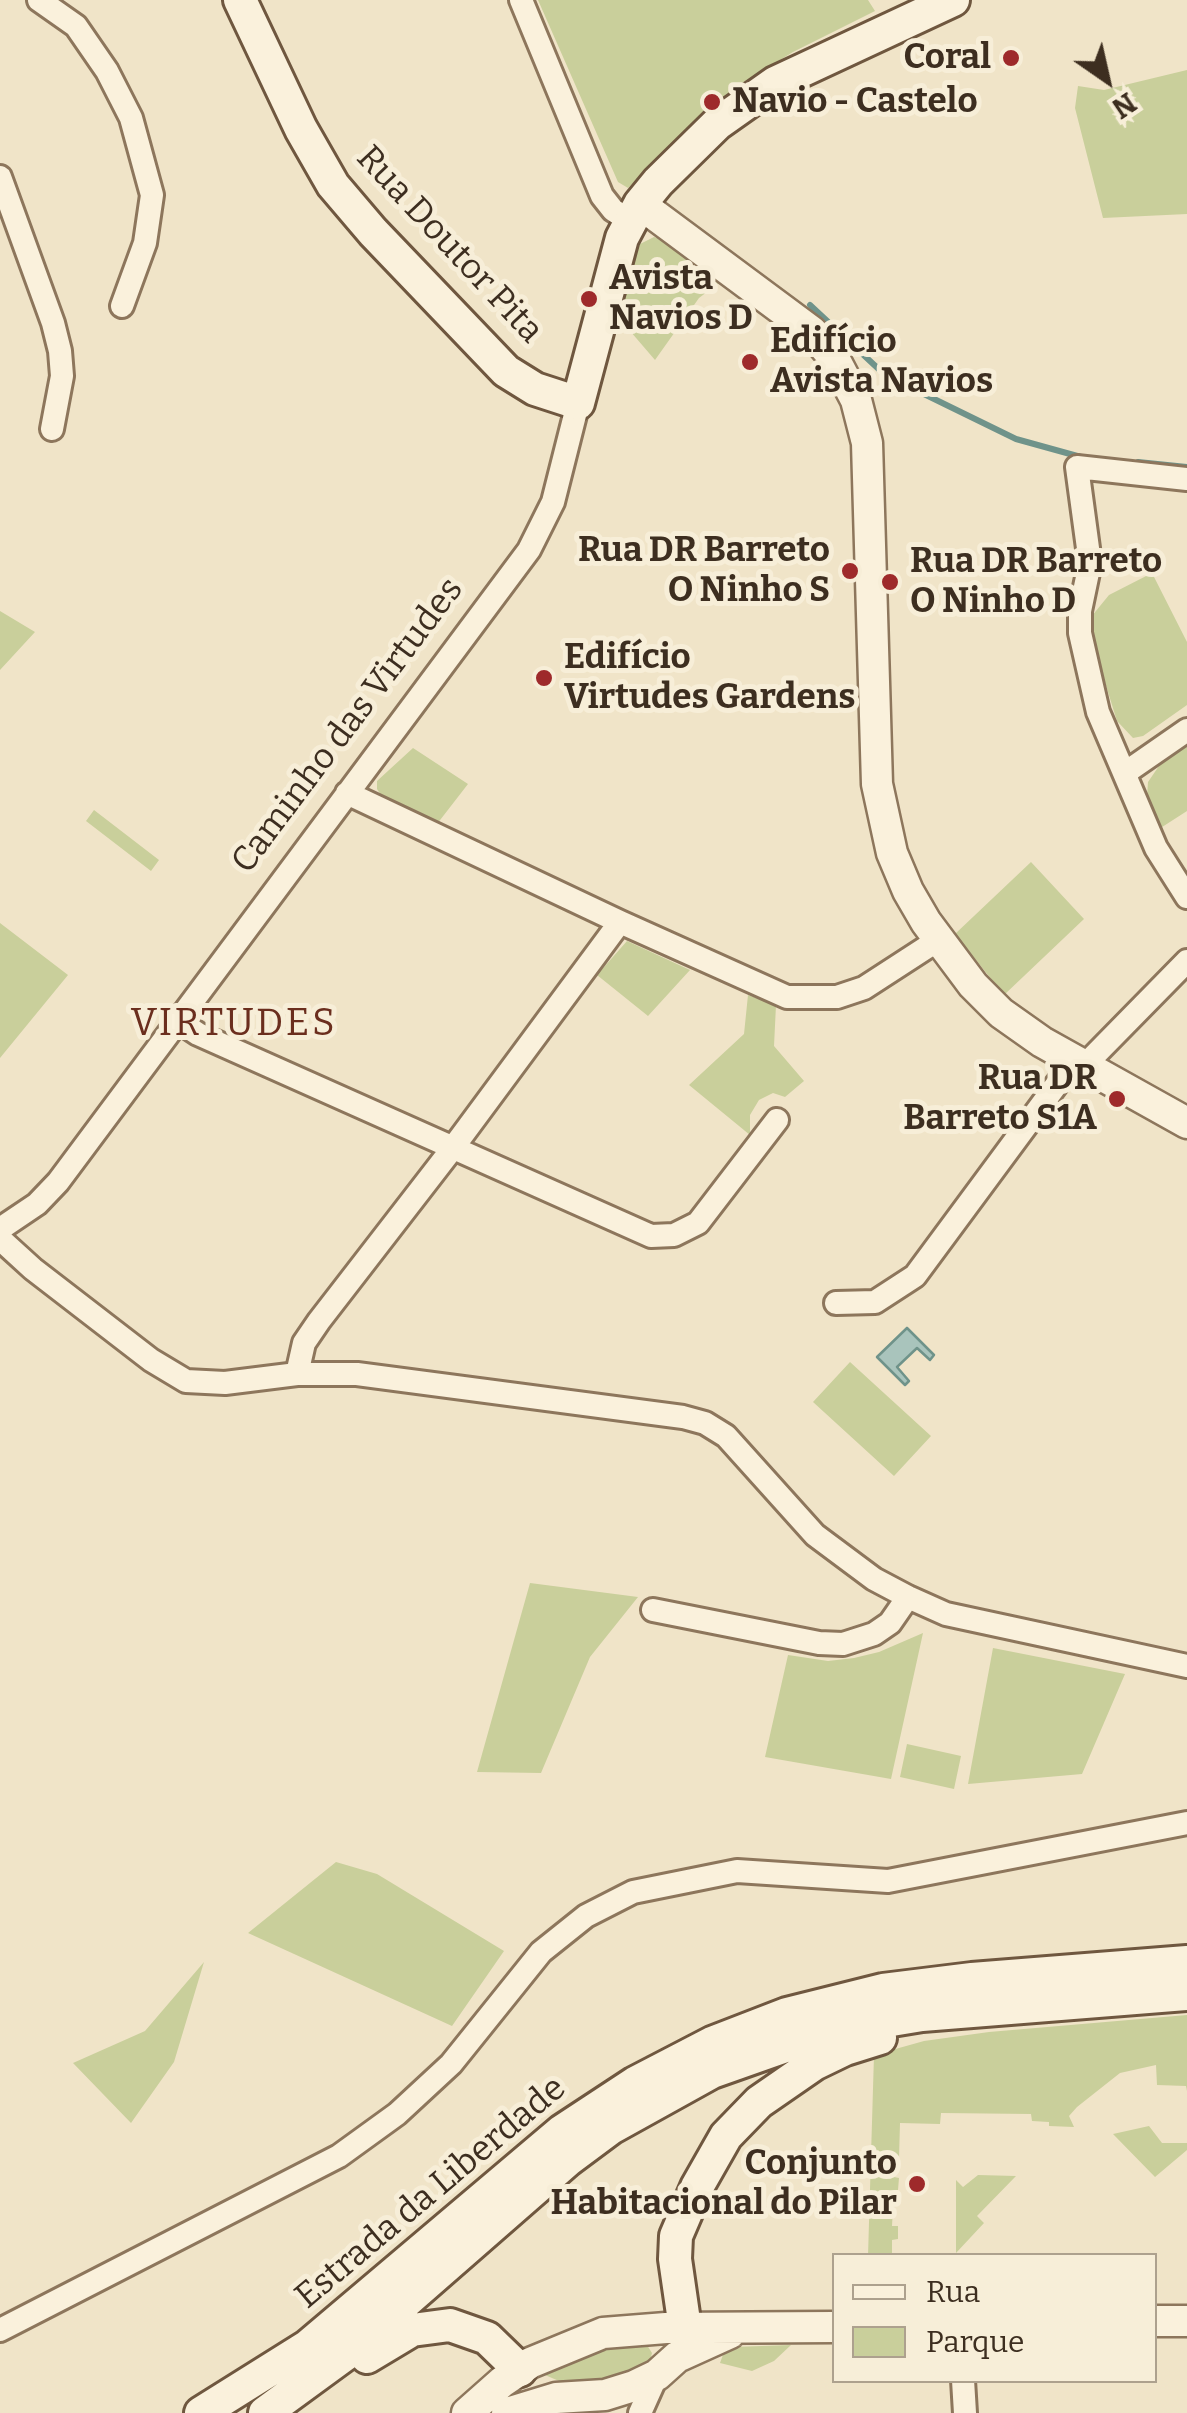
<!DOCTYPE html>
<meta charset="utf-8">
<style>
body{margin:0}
#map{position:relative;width:1187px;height:2413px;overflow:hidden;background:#f0e4c8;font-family:Bitter,serif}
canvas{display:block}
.legend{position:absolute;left:832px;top:2253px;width:325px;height:130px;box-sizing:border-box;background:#f7eed8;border:2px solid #ada18e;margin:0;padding:12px 18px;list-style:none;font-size:30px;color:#3d2e20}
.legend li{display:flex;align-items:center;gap:20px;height:50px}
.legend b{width:50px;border:2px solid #ada18e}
.north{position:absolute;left:1057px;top:30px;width:100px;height:100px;-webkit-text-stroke:8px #f7eed8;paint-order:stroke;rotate:146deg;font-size:28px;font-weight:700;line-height:40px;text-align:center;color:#3d2e20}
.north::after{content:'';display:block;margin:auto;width:35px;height:45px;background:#3d2e20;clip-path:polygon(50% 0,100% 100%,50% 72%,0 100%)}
</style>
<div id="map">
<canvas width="1187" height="2413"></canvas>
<ul class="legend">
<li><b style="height:12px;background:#faf1dc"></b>Rua</li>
<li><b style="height:28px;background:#c9cf9b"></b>Parque</li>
</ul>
<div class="north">N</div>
</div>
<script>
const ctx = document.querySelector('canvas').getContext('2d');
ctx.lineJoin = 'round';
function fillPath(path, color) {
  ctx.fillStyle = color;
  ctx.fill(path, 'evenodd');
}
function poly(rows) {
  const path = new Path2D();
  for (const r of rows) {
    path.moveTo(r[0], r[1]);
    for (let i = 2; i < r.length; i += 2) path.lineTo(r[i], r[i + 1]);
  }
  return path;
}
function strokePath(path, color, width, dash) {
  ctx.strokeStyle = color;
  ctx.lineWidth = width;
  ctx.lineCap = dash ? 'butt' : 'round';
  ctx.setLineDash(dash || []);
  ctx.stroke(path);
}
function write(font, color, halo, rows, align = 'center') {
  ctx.font = font + ' Bitter,serif';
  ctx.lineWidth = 10;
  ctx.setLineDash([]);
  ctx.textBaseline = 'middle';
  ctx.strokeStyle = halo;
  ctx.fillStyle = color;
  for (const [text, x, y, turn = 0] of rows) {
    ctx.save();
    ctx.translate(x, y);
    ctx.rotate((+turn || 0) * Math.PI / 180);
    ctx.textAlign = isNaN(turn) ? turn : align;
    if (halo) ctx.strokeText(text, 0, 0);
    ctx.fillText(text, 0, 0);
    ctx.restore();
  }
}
fillPath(poly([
 [538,0,868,0,875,11,793,52,746,81,712,107,628,188,618,182],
 [1187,70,1187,214,1103,218,1075,108,1078,86,1104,90],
 [654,237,664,240,720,282,699,298,655,360,618,317,635,251,640,244],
 [1152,573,1187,642,1187,705,1143,736,1133,738,1117,721,1099,663,1091,617,1109,595],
 [0,611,35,632,0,670],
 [1187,745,1187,811,1159,829,1147,797,1148,782,1161,763],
 [413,748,468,784,437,824,384,800,377,789,377,781],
 [94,810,159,860,151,871,86,821],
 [1031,862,1084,919,1004,995,955,934],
 [0,923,68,975,0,1058],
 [627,941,690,970,648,1016,597,975],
 [748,995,776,1005,774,1046,804,1081,785,1097,773,1093,759,1100,750,1115,750,1135,689,1085,744,1034],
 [850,1362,931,1436,894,1476,813,1402],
 [530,1583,638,1597,590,1657,541,1773,477,1772],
 [923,1633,891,1779,765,1757,788,1655,828,1661,854,1658,879,1652],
 [993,1648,1125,1674,1082,1774,968,1784],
 [907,1744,961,1756,954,1789,900,1777],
 [336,1862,377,1874,504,1951,452,2026,248,1933],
 [204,1962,174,2062,131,2123,73,2063,145,2031],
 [1187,2015,1187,2091,1186,2086,1157,2085,1156,2065,1120,2073,1077,2107,1069,2116,1074,2127,1049,2126,1049,2122,1032,2121,1031,2114,941,2113,940,2124,900,2123,899,2158,894,2159,894,2177,899,2178,898,2190,894,2190,892,2226,898,2226,898,2239,892,2240,892,2255,868,2256,874,2055,924,2041,989,2032],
 [1149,2126,1162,2143,1187,2143,1187,2150,1155,2177,1113,2134],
 [978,2175,1016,2176,977,2216,984,2223,956,2253,956,2180,963,2187],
 [645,2342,652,2353,650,2361,639,2369,601,2382,566,2384,545,2375,545,2372,595,2349],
 [791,2345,774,2361,752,2371,720,2363,724,2352,732,2347]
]), '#c9cf9b');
const water = poly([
 [907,1328,934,1355,930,1360,917,1348,897,1367,909,1381,905,1385,877,1357,907,1328]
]);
fillPath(water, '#a9c4bc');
strokePath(water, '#6f938a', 2.5);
strokePath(poly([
 [810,305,885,375,1016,439,1081,457],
 [1138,462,1187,467]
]), '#6f938a', 6);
const minor = poly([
 [39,0,76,26,107,71,131,118,152,195,145,243,122,306],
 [521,0,602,196,613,210,630,221],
 [0,177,53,323,60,351,62,376,52,429],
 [1187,479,1077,467,1090,563,1080,611,1080,633,1098,712,1156,848,1187,897],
 [1125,773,1187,730],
 [347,793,620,922,787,997,837,997,864,988,938,940],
 [177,1020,198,1034,651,1236,674,1235,698,1223,777,1120],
 [1084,1066,1187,961],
 [0,1229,37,1204,58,1182,529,550,553,502,578,403],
 [0,1239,33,1269,151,1360,186,1381,225,1383,297,1374,357,1374,683,1417,705,1423,726,1436,815,1535,874,1579,908,1597,946,1614,1187,1666],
 [836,1303,875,1302,915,1276,1074,1061],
 [297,1374,304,1343,319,1321,452,1149,620,922],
 [653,1610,819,1643,843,1644,874,1634,890,1623,908,1597],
 [0,2330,339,2156,397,2114,451,2064,541,1952,586,1916,633,1892,737,1871,888,1881,1187,1823],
 [963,2380,965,2413],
 [640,2413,657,2375]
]);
const tertiary = poly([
 [640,204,811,331,834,358,856,400,867,443,877,784,892,853,908,891,926,922,973,985,1001,1013,1042,1042,1187,1123],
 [1154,2321,1187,2321],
 [467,2413,502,2382,530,2363,603,2333,666,2328,834,2327],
 [507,2413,556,2398,605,2395,634,2386,657,2375,677,2357,730,2333]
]);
const secondary = poly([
 [240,0,301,129,333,185,373,232,506,371,535,389,578,403,622,238,640,204,658,182,717,124,775,83,953,0],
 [685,2328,675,2259,676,2236,697,2187,726,2136,759,2102,814,2064,845,2049,880,2038],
 [367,2357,412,2330,450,2325,487,2338,520,2370],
 [201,2413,308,2346,562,2131,635,2083,712,2043,787,2014,883,1990,972,1979,1187,1962],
 [265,2413,347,2353,568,2160,611,2128,712,2072,831,2030,922,2015,1187,1994]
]);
strokePath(minor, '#8d765c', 28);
strokePath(tertiary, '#8d765c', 35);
strokePath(secondary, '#6f573f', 38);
strokePath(minor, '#faf1dc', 22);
strokePath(tertiary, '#faf1dc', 30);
strokePath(secondary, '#faf1dc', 32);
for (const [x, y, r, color] of [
 [1011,58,10,"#9e2a2b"],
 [712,102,10,"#9e2a2b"],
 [589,299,10,"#9e2a2b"],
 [750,362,10,"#9e2a2b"],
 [850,571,10,"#9e2a2b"],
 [890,582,10,"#9e2a2b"],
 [544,678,10,"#9e2a2b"],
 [1117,1099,10,"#9e2a2b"],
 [917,2184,10,"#9e2a2b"]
]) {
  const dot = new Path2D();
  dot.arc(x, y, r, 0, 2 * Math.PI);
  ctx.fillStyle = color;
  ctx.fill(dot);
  strokePath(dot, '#f7eed8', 4);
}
write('bold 35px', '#3d2e20', '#f7eed8', [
 ["Coral",991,58,"right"],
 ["Navio - Castelo",732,102],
 ["Avista",609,279],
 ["Navios D",609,319],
 ["Edifício",770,342],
 ["Avista Navios",770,382],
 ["Rua DR Barreto",830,551,"right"],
 ["O Ninho S",830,591,"right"],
 ["Rua DR Barreto",910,562],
 ["O Ninho D",910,602],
 ["Edifício",564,658],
 ["Virtudes Gardens",564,698],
 ["Rua DR",1097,1079,"right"],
 ["Barreto S1A",1097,1119,"right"],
 ["Conjunto",897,2164,"right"],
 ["Habitacional do Pilar",897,2204,"right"]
], 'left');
write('35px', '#3d2e20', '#f7eed8', [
 ["Rua Doutor Pita",449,245,47],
 ["Caminho das Virtudes",348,726,-53],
 ["Estrada da Liberdade",431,2193,-40]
]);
ctx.letterSpacing = '2.5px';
write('38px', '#6b2e1e', '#f7eed8', [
 ["VIRTUDES",234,1024]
]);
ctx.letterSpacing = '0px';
</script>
